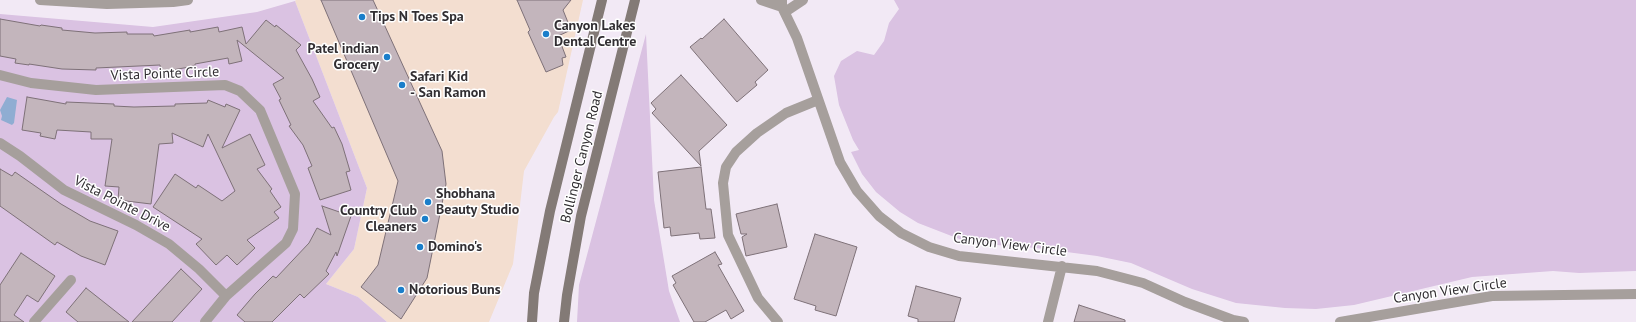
<!DOCTYPE html>
<style>
body{margin:0}
canvas{display:block;background:#f2e9f5}
</style>
<canvas width="1636" height="322"></canvas>
<script>
const ctx = document.querySelector('canvas').getContext('2d');
ctx.lineJoin = 'round';
function fillPath(path, color) {
  ctx.fillStyle = color;
  ctx.fill(path, 'evenodd');
}
function poly(rows) {
  const path = new Path2D();
  for (const r of rows) {
    path.moveTo(r[0], r[1]);
    for (let i = 2; i < r.length; i += 2) path.lineTo(r[i], r[i + 1]);
  }
  return path;
}
function strokePath(path, color, width, dash) {
  ctx.strokeStyle = color;
  ctx.lineWidth = width;
  ctx.lineCap = dash ? 'butt' : 'round';
  ctx.setLineDash(dash || []);
  ctx.stroke(path);
}
function write(font, color, halo, rows, align = 'center') {
  ctx.font = font + ' "PT Sans",sans-serif';
  ctx.lineWidth = 3;
  ctx.setLineDash([]);
  ctx.textBaseline = 'middle';
  ctx.strokeStyle = halo;
  ctx.fillStyle = color;
  for (const [text, x, y, turn = 0] of rows) {
    ctx.save();
    ctx.translate(x, y);
    ctx.rotate((+turn || 0) * Math.PI / 180);
    ctx.textAlign = isNaN(turn) ? turn : align;
    if (halo) ctx.strokeText(text, 0, 0);
    ctx.fillText(text, 0, 0);
    ctx.restore();
  }
}
fillPath(poly([
 [296,0,583,0,558,112,554,117,524,171,513,264,489,322,387,322,358,297,326,284,354,249,367,188,295,1]
]), '#f3ded0');
fillPath(poly([
 [894,0,1636,0,1636,271,1579,273,1553,271,1472,277,1354,305,1316,309,1285,308,1236,303,1192,289,1131,263,1097,256,1036,248,970,243,949,235,918,223,900,212,876,192,862,174,851,152,859,150,853,140,839,105,834,76,841,61,857,51,874,55,884,41,889,23,899,9],
 [295,1,367,188,354,249,326,284,358,297,387,322,0,322,0,14,153,27,257,12],
 [646,34,654,200,669,291,680,322,577,322,579,285]
]), '#dac2e2');
fillPath(poly([
 [7,97,17,100,14,123,12,125,1,120,2,116,0,110]
]), '#8fadd2');
const building = poly([
 [321,0,373,0,442,151,446,184,427,278,401,319,361,287,378,265,398,181,321,0],
 [517,0,571,0,563,10,571,30,558,36,566,57,562,58,563,65,546,72,528,32,530,30,517,0],
 [0,19,40,26,41,25,62,28,62,30,95,33,127,32,127,34,153,34,154,36,190,30,190,32,218,27,219,32,242,27,246,44,266,20,275,27,276,25,301,45,296,50,312,79,320,97,313,101,332,128,334,127,342,144,350,171,346,172,351,190,320,200,308,168,312,166,303,145,289,126,291,125,279,100,281,99,273,84,284,78,237,40,242,61,229,64,228,58,195,64,195,66,161,72,160,65,96,68,96,70,62,69,29,64,29,65,15,63,16,59,0,56,0,19],
 [724,19,768,70,755,82,757,85,737,102,690,47,701,38,702,39,724,19],
 [681,75,727,125,699,151,701,166,652,113,656,109,651,103,681,75],
 [27,97,66,104,66,102,114,104,114,106,134,107,175,106,175,104,207,103,208,100,225,107,226,104,240,110,222,148,250,134,265,165,257,169,272,189,270,191,281,207,274,212,279,218,247,240,255,248,237,265,227,255,216,265,196,244,202,239,153,207,175,174,196,188,198,185,222,201,235,191,208,134,203,147,172,133,173,143,159,144,151,204,118,200,119,187,105,186,112,139,91,139,91,132,57,130,55,139,40,136,41,133,22,130,27,97],
 [701,167,706,209,711,209,715,238,700,239,699,233,671,236,670,227,664,228,658,172,701,167],
 [0,169,12,176,15,172,61,204,90,221,118,231,105,265,81,256,57,242,55,245,0,206,0,169],
 [777,204,787,247,746,256,742,237,747,234,741,234,736,214,777,204],
 [322,206,351,216,337,256,336,252,326,271,329,274,304,298,300,294,272,322,245,322,237,315,255,294,273,276,276,278,309,243,317,228,331,235,322,206],
 [815,234,857,247,836,316,815,310,816,306,794,299,815,234],
 [715,252,722,264,718,265,744,311,731,319,726,310,705,322,694,322,673,285,676,283,672,276,715,252],
 [21,253,55,276,38,302,27,295,14,315,24,322,0,322,0,285,21,253],
 [181,269,202,289,172,322,132,322,181,269],
 [916,286,961,298,954,322,918,322,918,319,908,316,916,286],
 [86,288,129,322,78,322,66,312,86,288],
 [1079,305,1125,320,1125,322,1074,322,1079,305]
]);
fillPath(building, '#c3b5bc');
strokePath(building, '#7e7178', 1);
strokePath(poly([
 [40,0,107,4,173,2,188,0],
 [761,0,782,7],
 [782,0,782,7,797,38,840,162,857,191,879,216,901,233,929,247,959,256,1097,271,1143,283,1185,302,1233,320,1244,322],
 [785,12,803,0],
 [0,75,31,83,96,90,225,85,240,91,260,110,295,194,293,229,286,243,226,296,205,322],
 [0,143,20,156,64,190,136,225,169,244,199,269,226,296],
 [34,322,71,280],
 [778,322,758,298,728,235,723,183,726,167,736,152,757,133,786,113,818,100],
 [1048,322,1062,266],
 [1340,322,1492,296,1636,294]
]), '#a69f9c', 10);
strokePath(poly([
 [532,322,534,293,550,211,602,0],
 [564,322,567,295,581,216,635,0]
]), '#837a76', 10);
for (const [x, y, r, color] of [
 [362,17,4,"#1a7eca"],
 [546,34,4,"#1a7eca"],
 [387,57,4,"#1a7eca"],
 [402,85,4,"#1a7eca"],
 [428,202,4,"#1a7eca"],
 [425,219,4,"#1a7eca"],
 [420,247,4,"#1a7eca"],
 [401,290,4,"#1a7eca"]
]) {
  const dot = new Path2D();
  dot.arc(x, y, r, 0, 2 * Math.PI);
  ctx.fillStyle = color;
  ctx.fill(dot);
  strokePath(dot, '#fff', 1.5);
}
write('bold 14px', '#312e32', '#fff', [
 ["Tips N Toes Spa",370,17],
 ["Canyon Lakes",554,26],
 ["Dental Centre",554,42],
 ["Patel indian",379,49,"right"],
 ["Grocery",379,65,"right"],
 ["Safari Kid",410,77],
 ["- San Ramon",410,93],
 ["Shobhana",436,194],
 ["Beauty Studio",436,210],
 ["Country Club",417,211,"right"],
 ["Cleaners",417,227,"right"],
 ["Domino's",428,247],
 ["Notorious Buns",409,290]
], 'left');
write('14px', '#312e32', '#fff', [
 ["Vista Pointe Circle",165,74,-2],
 ["Bollinger Canyon Road",582,157,-76],
 ["Vista Pointe Drive",122,204,27],
 ["Canyon View Circle",1010,245,7],
 ["Canyon View Circle",1450,291,-8]
]);
</script>
